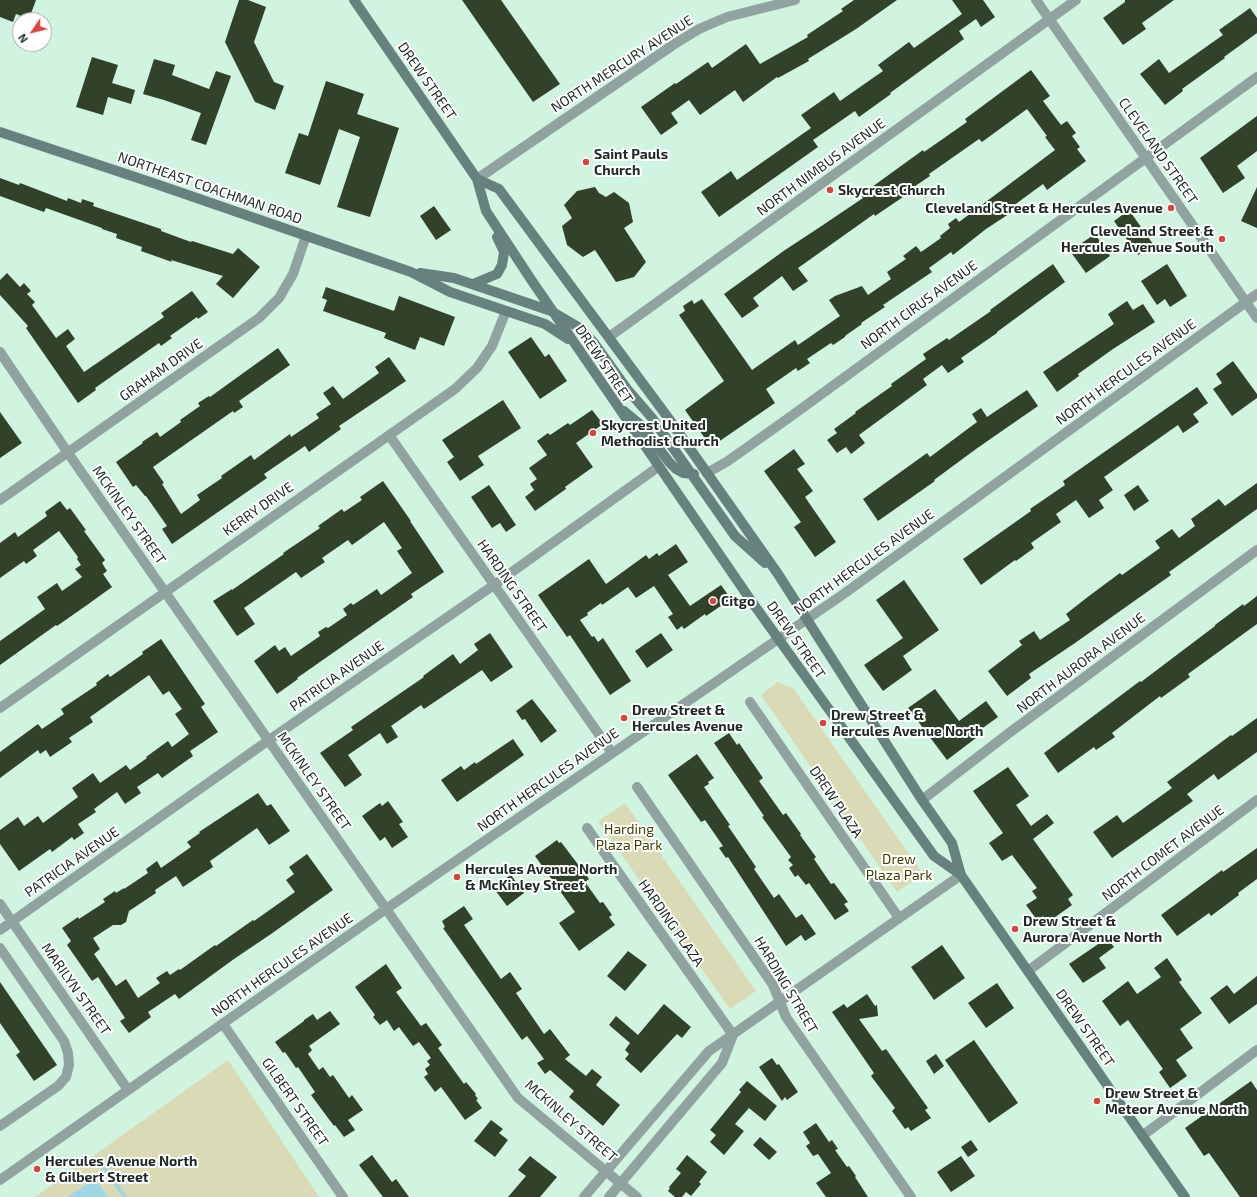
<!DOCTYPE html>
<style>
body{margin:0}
#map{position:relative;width:1257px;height:1197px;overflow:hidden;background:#d0f4e0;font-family:"Exo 2",sans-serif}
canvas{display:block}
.north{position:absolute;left:12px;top:12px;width:40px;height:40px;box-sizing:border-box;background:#fff;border:1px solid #a5aaa7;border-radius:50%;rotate:235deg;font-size:11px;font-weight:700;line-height:16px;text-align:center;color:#1d2b24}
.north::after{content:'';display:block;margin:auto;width:14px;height:18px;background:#d54641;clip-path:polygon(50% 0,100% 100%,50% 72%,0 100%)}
</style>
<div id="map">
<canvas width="1257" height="1197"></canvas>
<div class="north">N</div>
</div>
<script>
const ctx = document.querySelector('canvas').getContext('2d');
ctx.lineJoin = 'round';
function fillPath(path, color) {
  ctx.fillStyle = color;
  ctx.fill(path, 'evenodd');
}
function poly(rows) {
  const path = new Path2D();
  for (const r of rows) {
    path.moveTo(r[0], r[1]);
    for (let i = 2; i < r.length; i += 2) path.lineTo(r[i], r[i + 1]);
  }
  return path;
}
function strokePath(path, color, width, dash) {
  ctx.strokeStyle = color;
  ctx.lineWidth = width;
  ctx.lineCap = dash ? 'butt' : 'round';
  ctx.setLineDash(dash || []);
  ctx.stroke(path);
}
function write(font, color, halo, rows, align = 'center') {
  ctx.font = font + ' "Exo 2",sans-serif';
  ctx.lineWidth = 4;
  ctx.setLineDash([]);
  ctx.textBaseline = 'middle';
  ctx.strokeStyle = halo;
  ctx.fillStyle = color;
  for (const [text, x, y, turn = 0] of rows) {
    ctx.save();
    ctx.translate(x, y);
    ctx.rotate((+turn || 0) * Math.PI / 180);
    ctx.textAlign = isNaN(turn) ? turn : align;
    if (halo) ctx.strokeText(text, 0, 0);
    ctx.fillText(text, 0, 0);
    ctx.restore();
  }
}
fillPath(poly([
 [777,682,793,688,923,874,897,892,761,695],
 [625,803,756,991,730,1009,598,821],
 [228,1060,319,1197,108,1197,98,1184,91,1181,67,1197,35,1197]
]), '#dadab7');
fillPath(poly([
 [91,1181,98,1183,108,1197,67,1197]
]), '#9ed6e4');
strokePath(poly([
 [100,1162,125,1197]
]), '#9ed6e4', 4);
fillPath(poly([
 [0,0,36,0,29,19,16,14,13,22,0,17],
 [239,0,248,0,266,7,254,42,274,82,284,86,275,110,255,102,225,42],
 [462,0,501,0,560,84,533,102],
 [854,0,897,0,856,29,808,59,809,61,778,78,777,77,743,102,735,90,700,115,689,100,671,113,678,123,661,135,641,107,675,83,676,84,708,62,712,68,746,44,760,64,808,37,807,35,843,11,841,9],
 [952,0,983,0,995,17,981,27,976,19,959,31,964,39,890,93,891,94,859,117,855,111,813,140,818,147,719,217,701,192,731,171,737,180,811,128,801,115,834,92,840,101,883,71,878,65,909,42,914,48,962,14],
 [1125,0,1174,0,1142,23,1146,29,1123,45,1103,18,1125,2],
 [1250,8,1257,18,1257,33,1224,57,1225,58,1182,89,1183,91,1165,105,1140,74,1159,59,1169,73,1223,35,1219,30],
 [92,57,118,65,112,83,135,90,131,104,108,97,103,115,76,107],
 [154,59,175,65,172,75,209,89,216,71,231,76,206,145,191,140,201,113,164,100,143,94],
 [1031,70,1050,96,1043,101,1061,125,1067,121,1076,133,1072,136,1080,147,1077,149,1086,161,1047,190,1043,184,1013,206,1015,210,986,229,953,255,951,252,929,268,932,272,883,305,885,307,861,323,862,324,845,336,845,337,833,345,831,343,807,359,810,363,798,371,796,368,766,389,775,403,711,447,685,410,724,381,679,315,685,311,683,306,692,300,694,304,702,299,752,370,795,340,798,345,840,316,829,300,835,296,862,286,868,295,891,279,887,272,906,259,903,256,916,246,921,252,941,238,940,236,950,228,948,224,956,218,959,222,1055,150,1045,137,1047,136,1027,109,982,142,979,139,929,174,930,176,902,195,903,197,875,216,874,214,798,268,808,281,793,291,782,276,753,298,759,306,742,318,724,294,785,250,820,227,863,198,861,195,923,150,924,152,967,122,965,119],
 [326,81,364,94,357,114,399,128,370,217,337,207,360,137,339,129,320,185,285,173,299,133,308,136],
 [1257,116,1257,151,1237,166,1245,178,1223,193,1200,158],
 [0,178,19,185,20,183,67,201,68,198,81,203,82,199,94,203,93,206,161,229,161,231,191,242,192,241,233,254,238,248,260,267,233,298,216,284,223,276,171,260,172,262,141,251,142,247,116,238,117,234,102,229,102,228,46,208,44,212,0,196],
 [595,187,599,193,606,197,614,192,629,203,633,222,624,228,646,262,634,277,616,282,595,250,583,257,567,245,562,226,572,218,564,205,577,191],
 [1257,187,1257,228,1241,221],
 [434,206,451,230,436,240,420,216],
 [1129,210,1153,244,1138,255,1114,221],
 [1095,234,1110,256,1086,273,1070,251],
 [1053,264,1065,282,997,332,997,333,961,358,964,362,948,373,942,365,923,379,927,385,859,435,865,443,851,454,846,447,837,453,827,440,837,433,834,429,856,413,855,412,892,386,891,384,926,359,923,354,947,338,949,340,991,311,990,310],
 [1167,264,1187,296,1170,307,1165,299,1157,305,1141,281],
 [7,273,20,287,24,283,31,291,27,294,35,302,32,305,56,338,68,329,75,339,66,346,84,372,164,317,161,313,192,291,208,312,198,319,197,317,170,336,172,338,161,346,159,343,95,388,96,390,78,403,26,328,28,326,0,295,0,280],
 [326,287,394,311,399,296,455,317,444,346,420,337,415,350,384,338,386,333,323,311,327,300,322,298],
 [1127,301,1133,310,1143,304,1155,322,1113,349,1078,374,1079,376,1057,392,1043,372,1114,324,1108,314],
 [531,337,545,357,549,354,567,381,540,399,508,352],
 [278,348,290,365,239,401,243,407,234,413,233,411,153,467,164,483,162,484,181,514,200,500,197,495,222,478,221,476,251,455,254,460,290,434,291,437,319,418,316,414,331,404,323,393,333,386,343,399,379,373,375,367,389,357,406,381,339,426,341,429,309,452,305,446,264,474,267,478,172,544,162,529,167,526,146,496,145,496,136,485,133,487,116,462,143,443,142,442,157,432,160,437,181,422,180,420,200,406,198,403,209,396,210,397],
 [1233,361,1257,394,1257,398,1232,416,1213,389,1222,383,1216,374],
 [1197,387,1208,403,1193,414,1199,422,1183,433,1178,425,1104,477,1113,490,1099,500,1104,508,1089,518,1076,500,1056,514,1061,522,1031,543,1034,548,1016,561,1015,560,981,585,963,559,1031,511,1030,509,1065,485,1063,481],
 [1027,390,1038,406,976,449,934,480,935,481,878,521,863,499,927,453,930,457,977,422,972,414,981,408,987,417],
 [503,400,521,428,478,456,484,465,460,481,447,462,454,457,442,440],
 [592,410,603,424,576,443,593,467,565,487,566,489,535,511,525,497,534,490,530,484,537,479,529,468,547,455,537,441,548,433,550,435,568,423,570,425],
 [0,412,22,443,0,458],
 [794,449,805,464,797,469,813,491,805,497,836,542,815,557,794,527,801,522,764,471],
 [383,481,411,521,410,521,444,572,411,594,413,597,297,678,298,679,277,694,254,661,275,645,279,651,285,647,291,656,320,636,318,632,326,627,328,628,347,615,343,609,351,603,353,605,377,589,381,595,412,573,397,551,402,548,384,522,352,545,348,540,322,558,325,562,301,578,296,572,244,608,255,624,237,636,213,601,232,589,232,590,284,554,283,553,320,528,318,526,342,509,344,512,362,500,360,497],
 [1257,483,1257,509,1169,572,1171,575,1075,643,1029,674,1031,678,1007,696,988,671,1022,645,1019,641,1034,631,1040,640,1070,620,1066,614,1089,596,1120,573,1122,575,1160,548,1155,541,1172,529,1179,538,1195,526,1191,519,1219,499,1225,506],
 [489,485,516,525,506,532,500,523,492,528,471,497],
 [1138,485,1149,501,1134,511,1124,495],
 [60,501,67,510,70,508,86,530,84,531,105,560,102,563,107,571,103,574,112,587,87,605,57,626,56,625,0,665,0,641,45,609,37,597,57,583,62,591,82,577,75,569,81,565,77,559,78,557,59,531,33,550,37,556,26,564,24,561,0,578,0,543,15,532,18,537,47,516,45,512],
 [676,544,688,562,668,575,690,606,721,585,731,599,706,616,705,614,684,629,682,626,677,630,668,617,673,614,654,586,636,598,628,587,602,605,601,603,587,613,588,615,580,620,592,637,594,636,598,642,603,638,631,681,610,695,570,635,567,637,538,595,589,559,606,584,646,555,649,559,657,553,659,556],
 [904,580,939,630,903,656,912,670,883,691,864,665,903,638,876,600],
 [1257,596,1257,624,1188,674,1190,677,1161,698,1160,696,1112,733,1115,737,1096,750,1094,747,1058,773,1044,753,1140,681,1141,682,1215,626,1215,625,1243,604,1244,606],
 [490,633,513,667,491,682,482,670,424,709,421,705,391,726,398,737,387,744,380,733,348,755,362,775,345,787,320,753,353,730,351,727,424,677,423,676,453,654,460,664,478,650,474,644],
 [661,633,673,650,647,668,635,651],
 [161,639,205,704,201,707,218,732,190,751,193,756,162,778,158,773,137,787,141,793,125,804,117,792,94,809,96,812,78,824,84,833,74,840,72,837,52,852,50,849,19,871,0,844,0,830,18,817,24,826,38,816,43,823,78,797,72,788,93,773,100,783,126,765,130,770,147,758,146,757,168,741,172,747,189,734,175,714,182,709,169,691,163,695,149,675,90,717,93,722,69,738,72,742,50,757,46,750,40,754,38,750,0,778,0,752,38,724,42,729,64,714,61,709,97,685,96,683,108,674,110,677,143,654,142,652],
 [935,689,959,721,986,701,998,717,973,735,976,738,947,760,908,708],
 [532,699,557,731,541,743,525,719,522,720,516,711],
 [1257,718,1257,752,1218,780,1214,774,1187,794,1193,801,1112,858,1093,832,1117,815,1123,823,1172,788,1167,782,1231,735,1232,736],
 [729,733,737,745,739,743,763,778,759,781,783,815,786,813,801,834,800,835,816,857,814,859,831,884,834,883,848,902,844,904,849,911,835,920,809,883,806,885,798,875,795,877,789,868,793,865,788,860,791,857,762,817,764,816,714,743],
 [513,739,524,755,457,802,441,780,461,766,464,770,475,762,476,764],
 [697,754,714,778,708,782,709,784,704,787,730,825,728,826,756,867,754,869,774,898,779,894,796,918,802,914,816,934,805,941,801,935,786,946,728,857,726,858,719,848,723,846,705,820,701,822,668,775],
 [1008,767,1029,796,1016,805,1031,826,1047,814,1054,823,1033,839,1073,895,1068,899,1072,905,1047,923,1043,916,1037,920,1026,905,1037,898,1032,891,1037,888,1012,855,1002,861,989,843,1003,833,973,791],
 [258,793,267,806,271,804,290,831,269,845,257,828,210,861,213,867,183,887,176,876,155,890,156,893,129,911,126,922,121,925,113,925,93,938,100,949,94,954,116,986,126,979,138,998,160,983,156,978,167,971,170,975,179,969,180,970,215,945,216,946,253,920,254,921,295,892,286,880,294,874,289,867,307,854,333,890,271,934,234,959,179,999,175,994,148,1012,151,1017,129,1033,120,1021,125,1018,98,977,92,981,67,945,71,941,62,928,78,917,79,919,105,902,103,899,115,891,116,893,124,888,124,889,148,873,146,869,157,861,161,868,191,847,187,842,200,833,199,832],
 [388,801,403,822,399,824,408,837,392,848,385,837,380,841,362,816,380,803,382,806],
 [557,840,559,843,561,842,589,879,585,882,600,903,603,902,612,915,609,917,615,925,579,951,559,923,575,912,535,856],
 [1257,848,1257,879,1238,893,1239,895,1211,916,1209,913,1177,936,1161,915,1222,870,1223,872],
 [511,875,524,893,507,906,495,890,502,885,500,882],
 [464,906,473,919,464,925,501,979,510,972,522,989,516,993,544,1034,550,1029,570,1055,565,1059,586,1076,592,1069,602,1077,596,1085,620,1105,603,1126,569,1097,574,1091,550,1070,545,1074,537,1063,544,1059,527,1036,522,1040,443,928,445,927,442,921],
 [1107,938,1114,947,1099,958,1106,968,1083,983,1069,964],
 [942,945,965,978,934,1000,911,967],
 [628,951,647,965,625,991,607,976],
 [1167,958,1182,980,1179,982,1202,1013,1180,1029,1193,1048,1176,1060,1187,1076,1170,1088,1159,1072,1163,1069,1128,1020,1120,1026,1102,1001,1128,981,1137,994,1161,977,1154,968],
 [386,964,402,988,396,992,421,1026,426,1023,442,1045,438,1048,464,1084,466,1082,476,1094,475,1095,478,1099,476,1100,482,1108,465,1120,441,1087,435,1092,424,1077,428,1074,425,1069,430,1065,427,1061,431,1058,419,1042,413,1046,399,1027,394,1031,387,1020,380,1025,373,1017,375,1015,355,987],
 [1257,976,1257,1004,1229,1024,1210,998,1227,985,1234,994],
 [0,982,57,1065,34,1081,16,1055,20,1052,0,1023],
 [997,983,1014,1008,986,1028,968,1003],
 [867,994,875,1006,877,1005,878,1016,859,1019,882,1051,886,1049,928,1108,925,1110,931,1118,911,1131,908,1127,905,1129,892,1111,895,1108,871,1076,874,1073,832,1012,844,1004,847,1008],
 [664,1004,691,1027,682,1038,677,1034,641,1073,625,1059,629,1054,625,1050,630,1043,609,1025,616,1016,638,1035],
 [330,1011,340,1024,309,1046,312,1050,308,1054,319,1070,323,1067,330,1077,333,1075,349,1098,352,1095,363,1110,348,1120,355,1130,344,1137,335,1125,334,1126,311,1095,315,1092,298,1067,296,1068,285,1052,283,1053,275,1042,304,1021,304,1020,313,1014,317,1020],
 [974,1040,1018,1103,989,1123,945,1060],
 [936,1054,944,1066,934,1074,926,1061],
 [772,1058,777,1065,779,1064,798,1092,787,1100,785,1097,782,1101,759,1067],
 [747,1081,777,1106,765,1121,749,1108,735,1124,744,1131,724,1155,710,1142,716,1135,710,1130,741,1092,739,1090],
 [1251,1081,1257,1090,1257,1197,1240,1197,1209,1153,1204,1156,1185,1128],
 [491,1120,503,1129,499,1133,508,1140,495,1157,474,1141],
 [816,1123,829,1142,832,1140,838,1149,835,1150,847,1167,849,1166,856,1176,855,1177,868,1197,826,1197,816,1183,831,1173,818,1154,813,1156,806,1146,810,1143,803,1132],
 [760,1137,777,1152,769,1160,753,1145],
 [971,1140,978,1150,968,1157,961,1147],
 [372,1155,392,1182,396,1179,409,1197,383,1197,359,1165],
 [687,1155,707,1172,699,1182,701,1184,691,1196,686,1192,682,1197,675,1197,668,1191,670,1188,669,1187,681,1173,676,1169],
 [530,1156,557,1177,540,1197,508,1197,526,1176,518,1170],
 [961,1156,975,1176,951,1192,937,1172]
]), '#324129');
strokePath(poly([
 [477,179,673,45,699,29,727,17,795,0],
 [609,337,1076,0],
 [0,352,68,453,518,1098,637,1197],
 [389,435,612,753],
 [707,473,728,461,790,417,1257,77],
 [0,500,259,318,279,298,293,274,306,236],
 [750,702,899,918],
 [0,708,455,389,477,368,492,346,506,311],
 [637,787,773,985,786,1017,911,1197],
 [922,800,1009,733,1257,550],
 [587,828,733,1035],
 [0,904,128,1090],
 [0,930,269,740,494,585,658,467],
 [0,948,64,1041,68,1053,69,1065,66,1077,58,1086,0,1126],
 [1028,971,1257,800],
 [223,1024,343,1197],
 [1142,1136,1257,1050],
 [584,1197,709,1051,961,875],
 [609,1197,722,1063,733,1035]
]), '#91a3a1', 10);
strokePath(poly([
 [1036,0,1257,318],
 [0,1180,386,909,845,593,1257,294]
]), '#91a3a1', 10);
strokePath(poly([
 [354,0,477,179,486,211,532,281,752,602,934,856,961,875],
 [0,132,156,184,411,272,450,292,545,324,568,339],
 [477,179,499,189,669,419,778,574,922,800,952,843,961,875,1185,1197],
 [420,273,454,278,551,311,580,328,594,343,627,389,652,418,735,536,765,563],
 [473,284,497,274,502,265,504,252,497,237],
 [624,411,642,426,669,462,676,469,683,473,694,474]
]), '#67817e', 10);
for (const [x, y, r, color] of [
 [586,162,4,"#d54641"],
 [830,190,4,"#d54641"],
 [1171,208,4,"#d54641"],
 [1222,239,4,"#d54641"],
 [593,433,4,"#d54641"],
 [713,601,4,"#d54641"],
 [624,718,4,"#d54641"],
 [823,723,4,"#d54641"],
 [457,877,4,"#d54641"],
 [1015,929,4,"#d54641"],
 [1097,1101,4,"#d54641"],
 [37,1169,4,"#d54641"]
]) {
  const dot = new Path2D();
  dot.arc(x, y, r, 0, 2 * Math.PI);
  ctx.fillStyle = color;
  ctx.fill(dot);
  strokePath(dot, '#fff', 1.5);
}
write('14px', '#1d2b24', '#fff', [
 ["NORTH MERCURY AVENUE",622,64,-33],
 ["DREW STREET",427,81,55],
 ["CLEVELAND STREET",1158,151,55],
 ["NORTH NIMBUS AVENUE",821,167,-36],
 ["NORTHEAST COACHMAN ROAD",210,188,19],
 ["NORTH CIRUS AVENUE",919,305,-36],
 ["DREW STREET",604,364,56],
 ["GRAHAM DRIVE",161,370,-35],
 ["NORTH HERCULES AVENUE",1126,372,-36],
 ["KERRY DRIVE",258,509,-35],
 ["MCKINLEY STREET",129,515,55],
 ["NORTH HERCULES AVENUE",864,562,-36],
 ["HARDING STREET",512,586,55],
 ["DREW STREET",796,640,55],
 ["NORTH AURORA AVENUE",1081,663,-37],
 ["PATRICIA AVENUE",337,676,-35],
 ["NORTH HERCULES AVENUE",548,780,-35],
 ["MCKINLEY STREET",314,781,55],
 ["DREW PLAZA",836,802,56],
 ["NORTH COMET AVENUE",1163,853,-37],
 ["PATRICIA AVENUE",72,862,-35],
 ["HARDING PLAZA",671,923,55],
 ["NORTH HERCULES AVENUE",282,965,-35],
 ["HARDING STREET",786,985,59],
 ["MARILYN STREET",76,989,55],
 ["DREW STREET",1085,1028,55],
 ["GILBERT STREET",295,1102,55],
 ["MCKINLEY STREET",571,1121,41]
]);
write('bold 14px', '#1d2b24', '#fff', [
 ["Saint Pauls",594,154],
 ["Church",594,170],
 ["Skycrest Church",838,190],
 ["Cleveland Street & Hercules Avenue",1163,208,"right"],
 ["Cleveland Street &",1214,231,"right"],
 ["Hercules Avenue South",1214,247,"right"],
 ["Skycrest United",601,425],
 ["Methodist Church",601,441],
 ["Citgo",721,601],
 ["Drew Street &",632,710],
 ["Hercules Avenue",632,726],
 ["Drew Street &",831,715],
 ["Hercules Avenue North",831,731],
 ["Hercules Avenue North",465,869],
 ["& McKinley Street",465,885],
 ["Drew Street &",1023,921],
 ["Aurora Avenue North",1023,937],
 ["Drew Street &",1105,1093],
 ["Meteor Avenue North",1105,1109],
 ["Hercules Avenue North",45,1161],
 ["& Gilbert Street",45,1177]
], 'left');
write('14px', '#403e05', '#fff', [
 ["Harding",629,829],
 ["Plaza Park",629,845],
 ["Drew",899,859],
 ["Plaza Park",899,875]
]);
</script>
